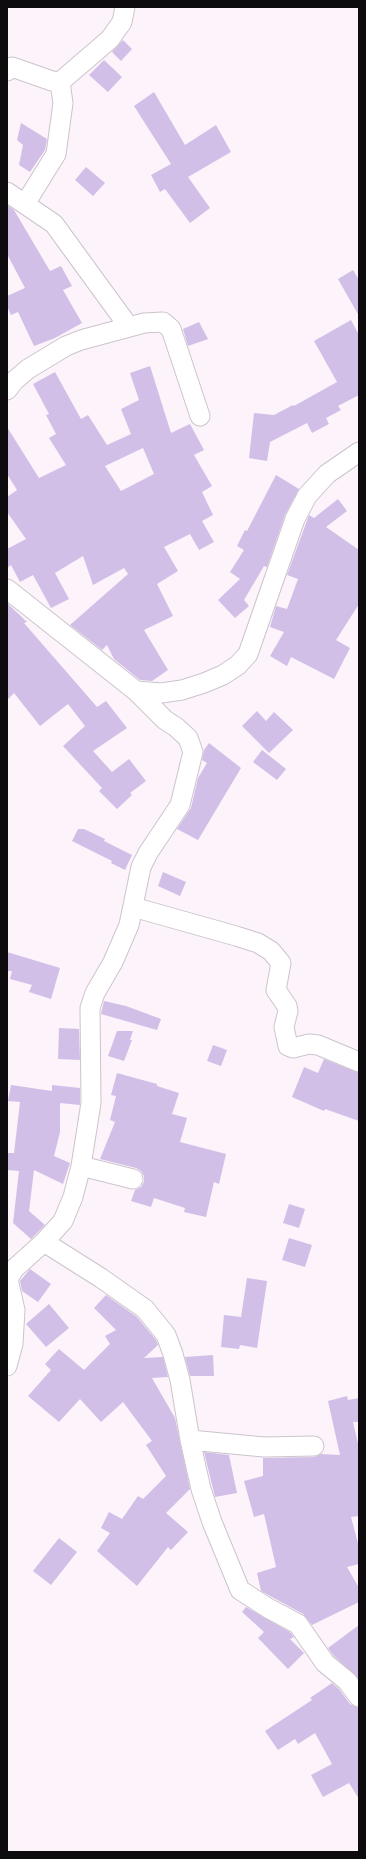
<!DOCTYPE html>
<style>
body{margin:0}
#map{position:relative;width:366px;height:1859px;overflow:hidden;background:#fcf3fb;font-family:Montserrat,sans-serif}
canvas{display:block}
.frame{position:absolute;inset:0;border:8px solid #0d0b0d;pointer-events:none}
</style>
<div id="map">
<canvas width="366" height="1859"></canvas>
<div class="frame"></div>
</div>
<script>
const ctx = document.querySelector('canvas').getContext('2d');
ctx.lineJoin = 'round';
function fillPath(path, color) {
  ctx.fillStyle = color;
  ctx.fill(path, 'evenodd');
}
function poly(rows) {
  const path = new Path2D();
  for (const r of rows) {
    path.moveTo(r[0], r[1]);
    for (let i = 2; i < r.length; i += 2) path.lineTo(r[i], r[i + 1]);
  }
  return path;
}
function strokePath(path, color, width, dash) {
  ctx.strokeStyle = color;
  ctx.lineWidth = width;
  ctx.lineCap = dash ? 'butt' : 'round';
  ctx.setLineDash(dash || []);
  ctx.stroke(path);
}
fillPath(poly([
 [123,40,132,49,121,61,112,52],
 [104,60,122,77,108,92,89,75],
 [154,92,185,145,216,125,231,152,188,177,210,208,190,223,165,189,160,192,151,175,171,164,134,106],
 [21,123,47,139,45,150,30,172,19,165,23,145,17,140],
 [86,167,105,183,93,196,75,180],
 [7,205,14,210,50,271,61,266,72,286,63,290,82,323,55,338,34,346,18,312,11,315,7,306,7,296,25,288,7,254],
 [353,270,359,280,359,316,338,279],
 [351,320,359,335,359,395,338,406,341,410,326,418,329,424,312,433,307,423,270,442,267,461,249,458,254,413,274,415,293,405,294,406,337,382,314,341],
 [199,322,208,339,188,346,183,329],
 [150,366,171,433,190,424,204,450,194,455,212,486,202,492,213,515,202,521,214,542,199,550,190,534,164,547,178,571,157,584,173,616,144,630,168,670,152,681,140,680,114,659,107,645,102,650,70,625,128,574,124,568,93,585,83,556,55,573,69,599,51,608,33,575,20,582,11,565,7,568,7,549,26,539,7,512,7,497,17,490,7,474,7,427,39,478,66,465,49,438,56,434,46,415,49,414,33,384,55,372,81,419,88,415,107,445,131,434,121,409,139,400,130,373],
 [143,448,154,474,121,491,105,466],
 [276,475,299,489,285,515,267,567,264,566,244,600,249,606,235,618,218,600,240,579,230,572,244,550,237,546,245,530,247,531],
 [338,499,347,511,326,527,359,550,359,604,336,640,350,648,334,679,291,657,287,666,270,656,284,632,270,627,276,606,287,609,298,579,287,575,309,515,314,518],
 [7,603,27,622,24,623,97,707,106,701,127,728,93,751,112,772,129,759,146,781,130,793,132,795,117,809,99,791,102,788,63,746,85,726,68,704,40,726,14,693,7,700],
 [257,711,266,721,274,712,293,730,269,753,242,726],
 [209,743,241,768,198,840,177,829,191,808,198,778,207,763,202,760,204,750],
 [262,750,286,769,277,780,253,762],
 [78,829,84,829,105,839,104,841,132,855,125,870,111,863,112,861,72,841],
 [163,872,186,882,180,896,158,886],
 [7,952,60,968,51,999,29,992,32,985,10,979,12,971,7,971],
 [104,1001,126,1006,161,1019,157,1030,101,1014],
 [59,1028,79,1029,80,1060,58,1059],
 [117,1031,133,1031,130,1040,132,1040,124,1061,108,1056],
 [213,1045,227,1050,221,1066,207,1061],
 [324,1059,359,1073,359,1121,325,1109,324,1111,292,1097,304,1067,318,1073],
 [117,1073,157,1084,157,1086,179,1093,172,1114,187,1118,180,1142,226,1154,219,1184,214,1182,206,1217,184,1212,185,1208,154,1198,151,1207,131,1201,135,1190,141,1187,144,1182,144,1176,141,1171,136,1168,100,1159,115,1122,110,1120,116,1096,111,1095],
 [11,1085,52,1091,52,1085,80,1088,80,1105,60,1103,60,1132,54,1156,70,1163,63,1184,34,1170,29,1211,45,1225,31,1239,13,1223,19,1171,7,1170,7,1153,14,1153,20,1102,8,1101],
 [289,1204,305,1209,299,1228,283,1223],
 [289,1238,312,1245,305,1267,282,1260],
 [30,1269,51,1284,38,1302,22,1291,20,1281],
 [247,1278,267,1281,257,1348,240,1345,239,1349,221,1347,224,1315,241,1317],
 [106,1295,137,1317,156,1340,158,1345,144,1358,163,1357,168,1377,152,1378,175,1418,190,1489,166,1513,188,1532,171,1550,168,1547,137,1586,97,1551,110,1533,101,1528,109,1512,122,1519,138,1496,143,1499,166,1476,146,1445,152,1441,123,1402,101,1422,80,1399,59,1422,28,1396,51,1370,45,1364,59,1349,84,1370,110,1344,105,1336,116,1330,94,1308],
 [49,1304,69,1328,46,1347,26,1324],
 [213,1355,214,1376,190,1376,185,1357],
 [347,1396,348,1400,359,1398,359,1422,353,1422,359,1448,359,1516,351,1517,359,1547,359,1564,347,1567,359,1588,359,1602,312,1625,303,1614,261,1591,257,1573,276,1567,264,1514,254,1517,244,1481,263,1476,263,1458,314,1457,321,1454,340,1455,328,1401],
 [204,1452,229,1455,237,1493,215,1497],
 [59,1538,77,1552,51,1585,33,1571],
 [246,1607,290,1632,294,1637,290,1639,304,1653,288,1669,258,1638,264,1632,242,1612],
 [359,1625,359,1679,333,1655,328,1648],
 [332,1683,339,1689,350,1704,359,1708,359,1799,349,1783,323,1797,311,1775,332,1764,315,1733,298,1744,295,1739,278,1750,265,1731,312,1700,310,1698]
]), '#d1bfe8');
const minor = poly([
 [7,71,12,67,52,81,60,82,110,39,122,22,125,7],
 [7,192,54,224,129,327],
 [25,204,56,154,63,103,60,82],
 [7,390,15,380,28,369,66,346,81,340,144,323,163,322,171,329,200,416],
 [7,589,136,691,161,693,182,690,204,683,223,675,238,665,248,654,295,519,307,496,327,474,359,452],
 [133,907,236,936,258,943,271,951,281,963,276,990,287,1006,288,1011,284,1027,288,1046,293,1048,309,1044,318,1045,359,1062],
 [81,1166,91,1103,90,1008,95,993,113,962,129,925,141,867,148,853,180,805,193,752,188,738,176,727,165,720,136,691],
 [44,1242,101,1278,145,1309,166,1335,173,1354,180,1380,190,1440,201,1489,212,1522,240,1590,268,1608,298,1624,325,1663,347,1681,359,1697],
 [7,1366,13,1344,15,1310,8,1279,14,1269,44,1242,63,1221,73,1197,81,1166,133,1179],
 [190,1440,264,1447,314,1446]
]);
strokePath(minor, '#ccc4cc', 21);
strokePath(minor, '#fff', 19);
</script>
